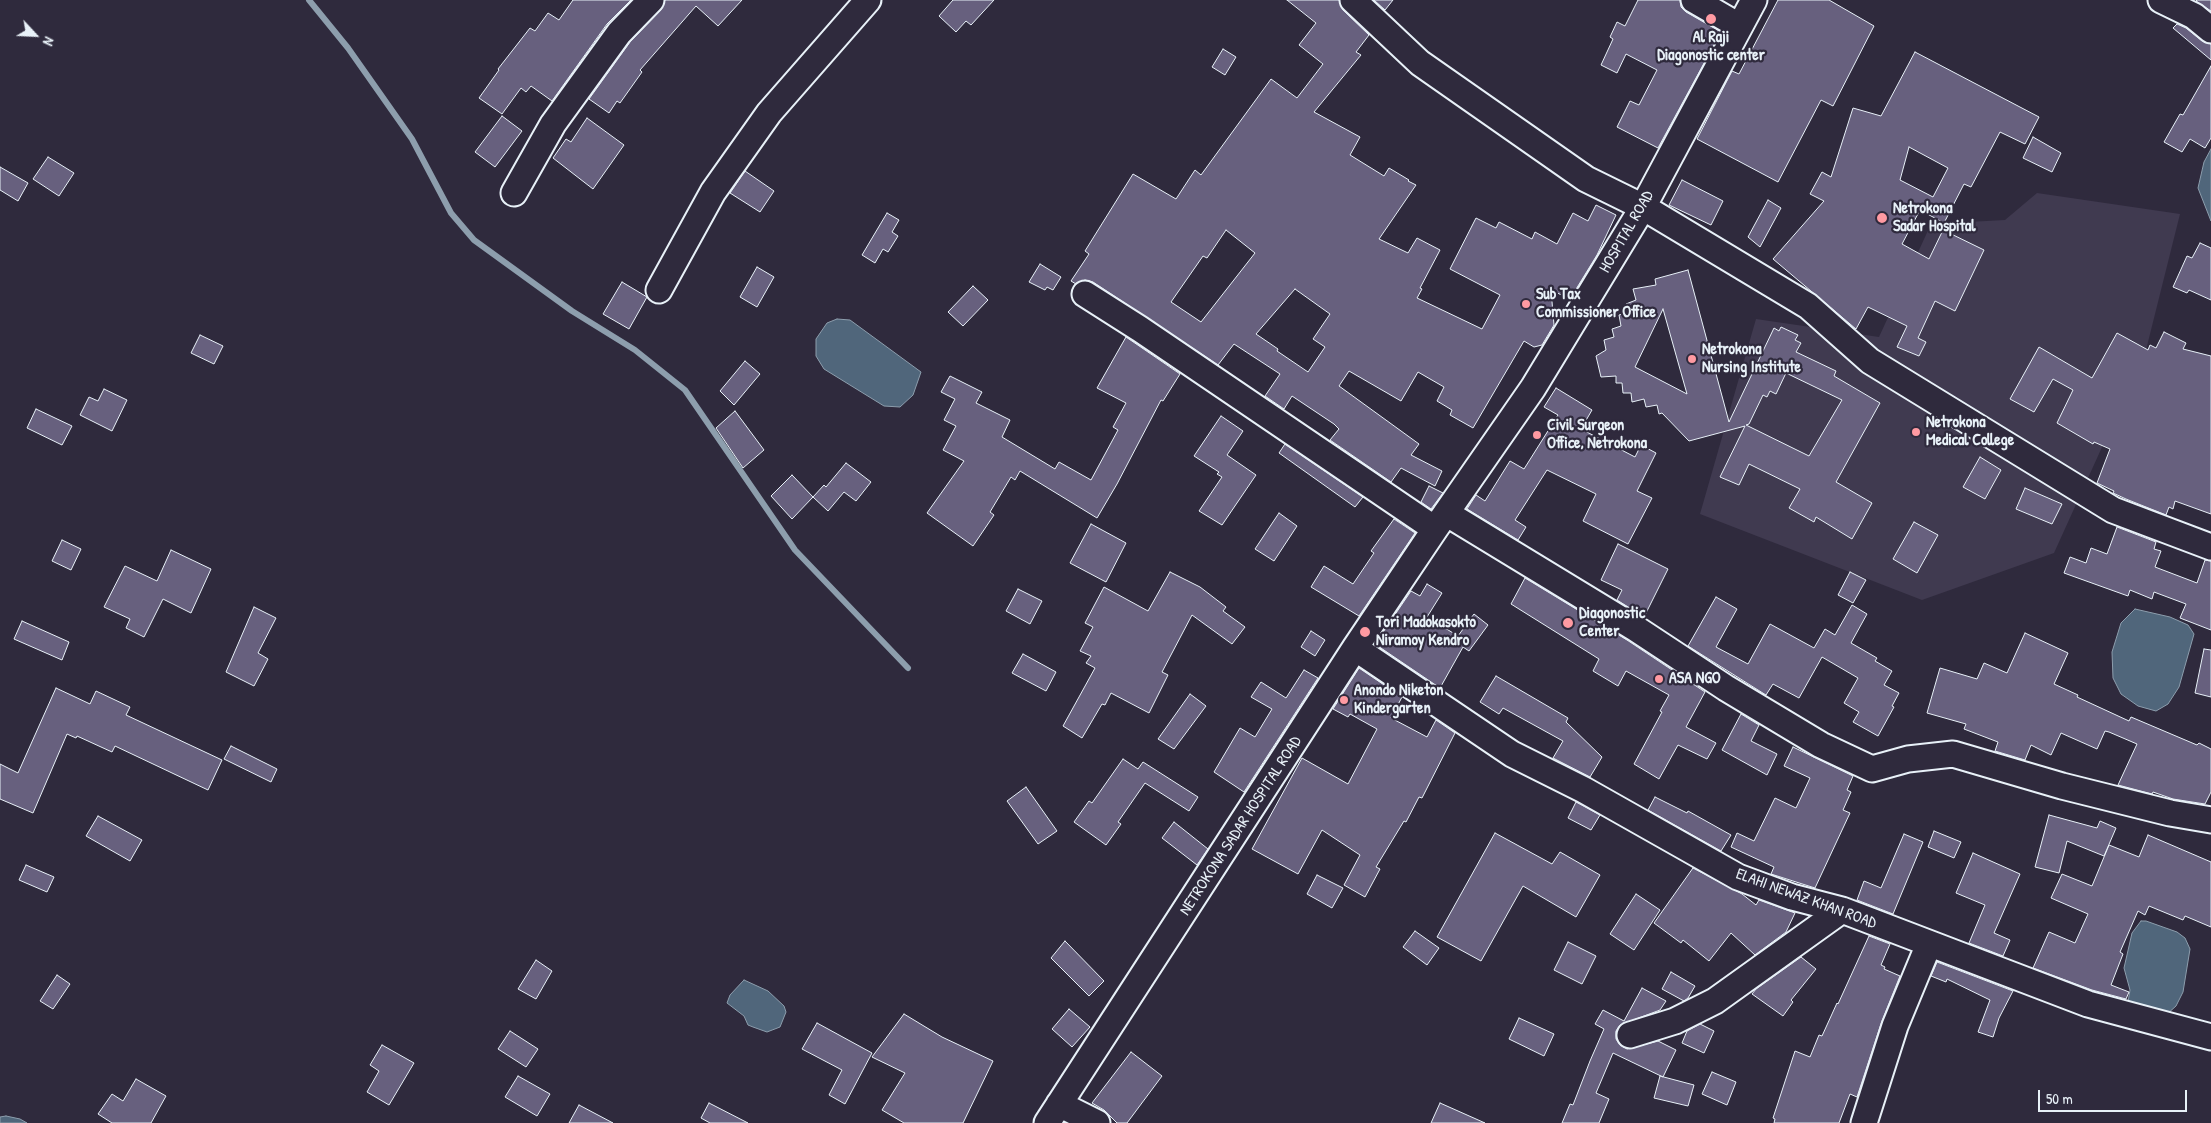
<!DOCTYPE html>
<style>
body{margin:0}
#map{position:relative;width:2211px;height:1123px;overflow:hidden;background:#2f2a3d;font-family:"Patrick Hand",sans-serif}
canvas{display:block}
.north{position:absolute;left:10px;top:10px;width:50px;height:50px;-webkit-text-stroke:4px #2f2a3d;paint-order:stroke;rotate:115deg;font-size:14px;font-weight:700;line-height:20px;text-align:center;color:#e8f1f8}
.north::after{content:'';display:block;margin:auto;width:18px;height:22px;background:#e8f1f8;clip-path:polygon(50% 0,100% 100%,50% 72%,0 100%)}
.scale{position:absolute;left:2038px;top:1090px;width:149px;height:22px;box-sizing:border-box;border:2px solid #e8f1f8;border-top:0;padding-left:6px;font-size:15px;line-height:18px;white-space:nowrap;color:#e8f1f8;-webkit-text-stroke:4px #2f2a3d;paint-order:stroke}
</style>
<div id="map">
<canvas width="2211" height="1123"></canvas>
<div class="north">N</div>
<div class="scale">50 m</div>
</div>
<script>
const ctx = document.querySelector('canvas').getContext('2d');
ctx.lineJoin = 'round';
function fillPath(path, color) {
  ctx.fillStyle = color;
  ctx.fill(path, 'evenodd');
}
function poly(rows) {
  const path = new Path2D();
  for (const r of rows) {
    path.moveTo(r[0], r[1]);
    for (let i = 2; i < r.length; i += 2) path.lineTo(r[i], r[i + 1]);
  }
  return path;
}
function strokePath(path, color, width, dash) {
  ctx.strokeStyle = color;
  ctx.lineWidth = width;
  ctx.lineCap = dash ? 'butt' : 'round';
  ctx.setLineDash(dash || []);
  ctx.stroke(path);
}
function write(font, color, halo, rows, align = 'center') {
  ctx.font = font + ' "Patrick Hand",sans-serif';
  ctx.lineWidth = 4.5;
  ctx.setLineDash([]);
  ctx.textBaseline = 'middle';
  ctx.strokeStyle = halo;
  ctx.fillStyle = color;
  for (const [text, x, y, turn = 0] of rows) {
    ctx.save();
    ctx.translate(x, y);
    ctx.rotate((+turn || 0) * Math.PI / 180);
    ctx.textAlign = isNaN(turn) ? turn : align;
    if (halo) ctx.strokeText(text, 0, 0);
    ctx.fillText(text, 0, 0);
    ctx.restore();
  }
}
fillPath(poly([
 [2037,193,2180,214,2146,350,2054,553,1922,600,1700,514,1756,319,1879,337,1931,224,2005,220]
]), '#403a50');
const water = poly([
 [2211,149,2211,221,2198,188,2204,162,2211,149],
 [837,319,850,320,921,372,913,395,900,407,884,406,824,369,816,356,816,339,827,323,837,319],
 [2135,609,2170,617,2188,625,2194,634,2179,687,2168,704,2156,711,2138,706,2121,694,2113,678,2112,652,2121,623,2135,609],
 [2141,921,2146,921,2177,932,2185,938,2190,949,2183,992,2176,1006,2166,1015,2128,1002,2130,990,2124,968,2132,933,2141,921],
 [744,980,768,991,784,1006,786,1012,780,1027,767,1032,753,1027,748,1025,744,1016,727,1003,730,995,744,980],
 [6,1116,20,1119,27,1123,0,1123,0,1117,6,1116]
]);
fillPath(water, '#50667b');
strokePath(water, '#8d9ead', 1);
strokePath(poly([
 [309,0,348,48,412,139,451,213,474,240,572,311,635,350,685,390,795,550,908,668]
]), '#8d9ead', 6);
const building = poly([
 [573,0,631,0,607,24,552,101,531,86,526,92,521,88,502,114,479,98,499,70,498,69,530,28,535,31,548,13,559,20,573,0],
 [665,0,742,0,718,26,696,6,640,70,642,72,620,103,617,101,609,113,589,99,630,42,661,10,665,0],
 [953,0,994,0,971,25,966,21,956,32,939,16,953,0],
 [1287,0,1339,0,1343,10,1369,35,1356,52,1361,55,1314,112,1360,137,1350,155,1384,176,1389,168,1409,180,1408,181,1416,185,1379,239,1408,253,1417,238,1440,250,1420,288,1422,289,1417,298,1482,329,1500,295,1450,269,1476,218,1496,228,1499,222,1532,239,1535,232,1557,244,1573,213,1588,221,1596,205,1616,215,1597,255,1570,299,1551,290,1554,325,1542,345,1534,347,1524,341,1473,428,1450,415,1452,410,1437,401,1444,387,1418,372,1401,401,1349,371,1339,386,1419,444,1411,455,1442,471,1435,486,1401,468,1391,482,1330,440,1339,429,1334,424,1292,396,1284,409,1265,396,1280,374,1234,344,1218,365,1093,282,1085,280,1076,284,1071,281,1089,254,1085,251,1133,174,1176,199,1195,170,1201,175,1271,79,1297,98,1323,64,1299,45,1316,23,1287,0],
 [1226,230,1255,253,1201,322,1171,302,1203,256,1207,258,1226,230],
 [1295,289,1330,314,1313,339,1325,347,1308,372,1277,351,1278,349,1256,334,1295,289],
 [1374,0,1393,0,1385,10,1374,0],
 [1638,0,1680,0,1681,7,1686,12,1721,32,1658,148,1617,127,1630,101,1639,105,1657,70,1626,54,1617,73,1601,65,1613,39,1610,37,1617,22,1625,26,1638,0],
 [1778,0,1829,0,1874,26,1833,106,1821,100,1778,182,1697,139,1732,71,1739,74,1778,0],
 [2197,0,2211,0,2211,11,2196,1,2197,0],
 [2177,24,2186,28,2202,41,2211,44,2211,60,2173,28,2177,24],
 [1223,49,1236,57,1225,75,1212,67,1223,49],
 [1915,52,2039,117,2025,144,2000,132,1971,187,1964,184,1944,223,1920,210,1902,244,1929,259,1943,230,1984,250,1955,311,1935,301,1918,338,1926,342,1919,356,1897,347,1907,326,1868,307,1856,329,1773,259,1824,201,1810,194,1822,172,1831,177,1853,108,1881,116,1915,52],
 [1909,147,1948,168,1933,197,1900,180,1909,147],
 [2211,66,2211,138,2205,148,2190,139,2182,152,2164,142,2180,114,2183,115,2211,66],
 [502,116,522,131,495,167,475,152,502,116],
 [587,118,624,145,593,189,553,158,566,139,571,142,587,118],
 [2033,137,2061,153,2052,172,2023,158,2033,137],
 [48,157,74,173,59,196,33,179,48,157],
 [0,167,28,183,18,201,0,190,0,167],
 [745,171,774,191,760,212,730,193,745,171],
 [1682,180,1723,201,1711,225,1669,205,1682,180],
 [1768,200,1781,208,1760,247,1748,237,1768,200],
 [887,213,899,220,892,232,898,236,888,252,883,249,875,263,862,255,887,213],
 [2200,243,2211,248,2211,300,2189,290,2187,293,2173,287,2187,256,2192,258,2200,243],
 [1040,264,1061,277,1053,290,1047,287,1045,290,1029,282,1040,264],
 [757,267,774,277,757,307,740,297,757,267],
 [1688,270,1729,422,1774,328,1779,331,1781,327,1798,335,1795,340,1801,343,1796,352,1836,371,1834,376,1880,403,1836,482,1872,503,1852,539,1816,517,1814,522,1789,508,1800,489,1749,464,1739,485,1720,477,1745,426,1689,441,1662,413,1659,414,1657,405,1646,407,1644,399,1632,402,1631,393,1623,393,1622,383,1616,383,1616,376,1601,377,1596,356,1606,350,1604,340,1614,337,1612,329,1621,326,1619,315,1629,312,1626,304,1636,300,1633,289,1656,285,1655,279,1688,270],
 [1663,309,1687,394,1635,367,1663,309],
 [1786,373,1842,400,1809,456,1746,425,1749,424,1763,395,1767,397,1770,391,1776,394,1786,373],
 [622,282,647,297,629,329,603,314,622,282],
 [973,286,988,300,963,326,948,312,973,286],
 [2164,332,2186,343,2183,349,2211,356,2211,514,2175,501,2173,509,2169,507,2166,515,2126,499,2113,493,2114,491,2097,483,2110,449,2094,442,2093,444,2057,423,2073,390,2053,379,2034,412,2010,399,2039,347,2092,378,2117,333,2148,350,2150,345,2156,348,2164,332],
 [200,335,223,346,214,364,191,353,200,335],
 [1126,337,1180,374,1163,401,1161,400,1117,484,1097,518,1020,471,1015,480,1011,477,990,512,994,515,973,546,927,513,964,461,943,450,956,426,944,420,955,399,941,392,950,376,982,392,976,403,1010,420,1002,437,1055,469,1059,462,1091,480,1118,430,1113,427,1126,403,1097,388,1126,337],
 [745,361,760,374,734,405,720,391,745,361],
 [1556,388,1592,410,1581,429,1635,457,1641,445,1656,453,1637,491,1652,498,1628,544,1583,521,1596,494,1547,470,1515,520,1526,527,1518,540,1467,509,1476,495,1485,501,1510,461,1524,469,1558,415,1544,407,1556,388],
 [104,389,127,400,112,431,80,415,89,397,98,401,104,389],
 [36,409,72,426,62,445,27,428,36,409],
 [735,411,764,450,743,468,716,428,735,411],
 [1221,416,1243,431,1227,455,1256,475,1222,525,1199,511,1222,477,1217,474,1219,472,1194,456,1221,416],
 [1285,444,1363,497,1355,507,1279,453,1285,444],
 [1980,457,2001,470,1985,499,1963,487,1980,457],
 [846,463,871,482,856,501,844,492,828,511,813,497,824,485,826,487,846,463],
 [792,475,813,497,792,519,771,496,792,475],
 [1429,486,1443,493,1431,509,1421,502,1429,486],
 [2025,488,2062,504,2052,524,2016,509,2025,488],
 [1279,513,1297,526,1274,561,1255,549,1279,513],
 [1394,519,1415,533,1359,616,1311,587,1324,566,1353,584,1374,553,1371,551,1394,519],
 [1914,522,1938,535,1917,573,1893,559,1914,522],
 [1091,524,1126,543,1106,582,1070,563,1091,524],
 [2117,527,2156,542,2154,549,2161,551,2155,567,2197,583,2205,560,2211,561,2211,630,2180,618,2186,604,2154,592,2152,599,2130,590,2128,596,2064,573,2070,557,2086,563,2091,548,2107,554,2117,527],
 [62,540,81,549,71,570,52,561,62,540],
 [1618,544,1668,569,1644,617,1617,600,1622,590,1601,580,1618,544],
 [171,550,211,569,191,613,163,599,144,637,126,628,130,619,104,607,125,566,157,581,171,550],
 [1170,572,1200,587,1226,607,1223,611,1245,627,1232,644,1192,615,1162,672,1168,675,1149,713,1111,693,1105,705,1102,704,1082,738,1063,726,1095,668,1086,663,1091,656,1080,651,1093,627,1085,623,1104,587,1148,611,1170,572],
 [1850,572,1866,580,1853,603,1838,595,1850,572],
 [1525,578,1627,640,1705,692,1686,727,1716,743,1707,759,1678,745,1659,779,1634,764,1662,712,1660,711,1669,695,1626,671,1618,686,1593,671,1599,659,1511,604,1525,578],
 [1427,584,1442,593,1427,617,1458,636,1474,614,1488,625,1469,651,1463,647,1440,688,1375,644,1411,591,1420,596,1427,584],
 [1018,589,1042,601,1030,624,1006,611,1018,589],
 [1716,597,1737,609,1716,647,1748,664,1770,624,1814,648,1825,629,1835,635,1852,605,1867,614,1851,643,1877,658,1875,661,1892,671,1884,685,1899,693,1892,706,1894,707,1878,736,1853,722,1859,712,1844,703,1858,678,1822,657,1799,698,1773,684,1766,695,1688,646,1716,597],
 [254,607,276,618,258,653,268,659,254,686,226,672,254,607],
 [22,621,69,642,62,660,14,639,22,621],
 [1311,631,1325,640,1315,656,1301,647,1311,631],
 [2025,633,2068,653,2054,684,2078,695,2077,697,2129,721,2131,717,2197,745,2199,743,2211,749,2211,792,2205,804,2173,799,2153,792,2152,794,2118,785,2137,744,2109,732,2105,731,2097,749,2061,733,2051,755,2031,745,2025,760,1995,751,1998,742,1964,729,1966,724,1927,713,1940,668,1977,679,1984,663,2007,673,2025,633],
 [2204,649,2211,650,2211,697,2195,693,2204,649],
 [1023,654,1056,672,1046,691,1012,673,1023,654],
 [1359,668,1402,697,1391,718,1427,737,1436,720,1455,733,1422,798,1419,797,1406,822,1404,821,1376,867,1380,869,1365,897,1344,885,1360,855,1322,830,1298,874,1252,849,1302,758,1348,784,1377,729,1350,714,1348,717,1333,709,1359,668],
 [1304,670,1318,678,1244,792,1214,772,1240,728,1255,737,1272,709,1251,697,1261,682,1286,698,1304,670],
 [1496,676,1568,718,1566,722,1602,757,1590,777,1553,758,1563,741,1503,708,1499,714,1480,702,1496,676],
 [56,688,90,704,96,691,130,707,126,715,222,760,208,790,115,746,112,752,77,736,76,738,67,734,33,813,0,799,0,764,18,773,56,688],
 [1190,694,1206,706,1174,749,1158,739,1190,694],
 [1741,714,1759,725,1751,741,1777,754,1767,775,1722,750,1741,714],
 [231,746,277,769,271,782,224,759,231,746],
 [1793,747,1853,776,1847,790,1851,792,1843,810,1850,813,1815,888,1771,874,1774,867,1731,847,1737,833,1754,841,1775,798,1796,808,1810,778,1784,766,1793,747],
 [1123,759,1138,769,1143,762,1198,797,1189,811,1145,783,1118,822,1121,824,1106,845,1074,822,1089,801,1092,803,1123,759],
 [1026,787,1057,831,1038,844,1007,801,1026,787],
 [1655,797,1687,813,1688,811,1731,835,1721,851,1648,810,1655,797],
 [1576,802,1600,815,1591,830,1568,818,1576,802],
 [2049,815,2097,828,2100,821,2116,828,2104,856,2067,841,2059,873,2035,867,2049,815],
 [98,816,142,840,130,861,86,836,98,816],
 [1174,822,1208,849,1197,865,1162,838,1174,822],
 [1934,831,1961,842,1954,858,1928,847,1934,831],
 [1495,833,1552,864,1560,852,1600,875,1576,917,1523,886,1481,961,1437,937,1495,833],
 [1904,834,1923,842,1893,914,1857,900,1864,881,1881,888,1904,834],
 [2148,835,2211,862,2211,927,2185,916,2183,920,2149,906,2145,915,2138,911,2120,952,2123,954,2111,985,2129,992,2126,999,2092,990,2033,968,2049,932,2075,943,2088,914,2051,898,2062,874,2092,886,2109,845,2139,857,2148,835],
 [1973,853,2020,874,1994,933,2010,940,2003,956,1969,943,1985,905,1956,893,1973,853],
 [26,865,54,877,47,892,19,880,26,865],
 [1693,868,1742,894,1756,905,1759,900,1795,913,1786,932,1755,955,1731,933,1709,961,1683,940,1681,943,1654,923,1693,868],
 [1317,875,1343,888,1332,908,1307,894,1317,875],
 [1636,894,1660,910,1634,950,1610,934,1636,894],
 [1415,931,1439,948,1427,965,1403,947,1415,931],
 [1869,936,1890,944,1881,965,1885,967,1884,969,1900,976,1882,1021,1857,1097,1850,1094,1839,1123,1774,1123,1775,1119,1773,1118,1795,1051,1810,1057,1819,1035,1822,1036,1837,1003,1838,1004,1869,936],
 [1065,941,1104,981,1089,996,1051,958,1065,941],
 [1568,942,1596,956,1582,984,1554,970,1568,942],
 [1801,957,1816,969,1791,1000,1793,1002,1783,1016,1752,994,1756,989,1801,957],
 [536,960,552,971,536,999,518,989,536,960],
 [1937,962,2013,991,1999,1018,1993,1037,1978,1032,1990,1000,1947,979,1946,982,1931,976,1937,962],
 [1671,972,1695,986,1688,998,1684,1001,1662,989,1671,972],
 [57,975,70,984,53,1009,40,1001,57,975],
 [1642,988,1666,1001,1660,1010,1620,1025,1616,1031,1616,1039,1620,1045,1627,1049,1658,1041,1676,1050,1663,1077,1613,1053,1596,1093,1609,1099,1599,1123,1562,1123,1570,1104,1573,1105,1590,1061,1604,1029,1595,1024,1603,1010,1624,1021,1642,988],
 [1069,1009,1090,1027,1072,1047,1052,1029,1069,1009],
 [904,1014,942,1037,993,1061,963,1123,904,1123,882,1110,905,1073,872,1057,904,1014],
 [1519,1018,1554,1034,1544,1056,1509,1039,1519,1018],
 [817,1023,872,1053,845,1104,829,1095,842,1070,802,1049,817,1023],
 [1700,1024,1714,1031,1704,1053,1682,1043,1687,1031,1700,1024],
 [510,1031,538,1049,526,1067,498,1049,510,1031],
 [382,1045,414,1063,389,1105,367,1092,379,1071,370,1065,382,1045],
 [1131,1052,1162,1076,1127,1123,1117,1123,1104,1110,1092,1103,1131,1052],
 [1712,1072,1736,1082,1727,1105,1702,1094,1712,1072],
 [518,1076,550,1094,537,1116,505,1097,518,1076],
 [1660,1076,1694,1085,1688,1106,1654,1098,1660,1076],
 [136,1079,166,1096,151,1123,112,1123,98,1114,112,1094,123,1101,136,1079],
 [709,1103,748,1123,710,1123,701,1118,709,1103],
 [1440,1103,1485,1123,1431,1123,1440,1103],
 [579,1105,613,1123,569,1123,579,1105]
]);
fillPath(building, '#67607e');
strokePath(building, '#e8f1f8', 1);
const minor = poly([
 [1353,0,1420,63,1586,179,1643,207,1808,306,1870,361,2113,510,2211,547],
 [1694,0,1739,26],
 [2161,0,2194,16,2211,30],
 [514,193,553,124,619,33,651,0],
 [659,290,713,192,769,113,868,0],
 [1085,294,1140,329,1435,529],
 [1446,513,1635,628,1726,688,1821,745,1872,769,1908,759,1953,754,2062,786,2170,813,2211,820],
 [1355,648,1512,754,1584,790,1738,877,1792,897,1842,910,2088,1004,2211,1037],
 [1630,1035,1675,1021,1715,1001,1842,910],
 [1059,1104,1097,1123],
 [1047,1123,1355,648,1435,529,1533,388,1643,207,1754,0],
 [1864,1123,1895,1026,1929,944]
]);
strokePath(minor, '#e8f1f8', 29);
strokePath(minor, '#2f2a3d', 25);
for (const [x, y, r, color] of [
 [1711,19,6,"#ff9aa2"],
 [1882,218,6,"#ff9aa2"],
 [1526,304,5,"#ff9aa2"],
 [1692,359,5,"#ff9aa2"],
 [1916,432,5,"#ff9aa2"],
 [1537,435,5,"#ff9aa2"],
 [1568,623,6,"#ff9aa2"],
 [1365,632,6,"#ff9aa2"],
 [1659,679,5,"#ff9aa2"],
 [1344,700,5,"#ff9aa2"]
]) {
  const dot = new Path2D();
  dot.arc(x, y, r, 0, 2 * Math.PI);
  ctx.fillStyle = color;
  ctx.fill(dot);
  strokePath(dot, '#2f2a3d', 2);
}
write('bold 16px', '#e8f1f8', '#2f2a3d', [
 ["Al Raji",1711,38,"center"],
 ["Diagonostic center",1711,56,"center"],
 ["Netrokona",1893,209],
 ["Sadar Hospital",1893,227],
 ["Sub Tax",1536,295],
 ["Commissioner Office",1536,313],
 ["Netrokona",1702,350],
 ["Nursing Institute",1702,368],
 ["Netrokona",1926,423],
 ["Medical College",1926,441],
 ["Civil Surgeon",1547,426],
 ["Office, Netrokona",1547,444],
 ["Diagonostic",1579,614],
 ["Center",1579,632],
 ["Tori Madokasokto",1376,623],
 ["Niramoy Kendro",1376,641],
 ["ASA NGO",1669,679],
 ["Anondo Niketon",1354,691],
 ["Kindergarten",1354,709]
], 'left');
write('16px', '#e8f1f8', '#2f2a3d', [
 ["HOSPITAL ROAD",1627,232,-60],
 ["NETROKONA SADAR HOSPITAL ROAD",1241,826,-57],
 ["ELAHI NEWAZ KHAN ROAD",1806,899,20]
]);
</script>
